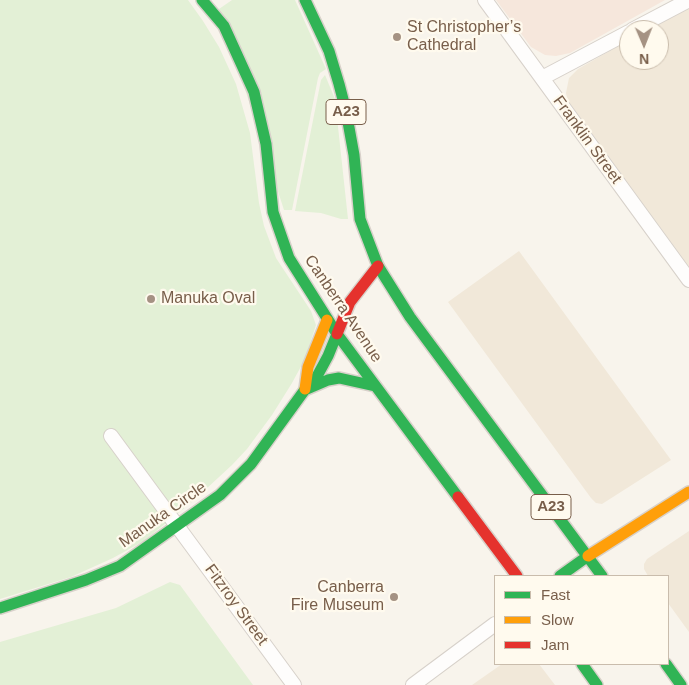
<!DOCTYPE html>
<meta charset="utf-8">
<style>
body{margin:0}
#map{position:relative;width:689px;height:685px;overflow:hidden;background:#f8f4ec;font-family:Helvetica,sans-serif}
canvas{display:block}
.legend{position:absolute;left:494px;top:575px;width:175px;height:90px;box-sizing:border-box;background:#fffaee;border:1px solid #c9bcac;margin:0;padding:6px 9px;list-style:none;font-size:15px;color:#785e4a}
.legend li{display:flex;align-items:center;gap:10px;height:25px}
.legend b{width:25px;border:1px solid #c9bcac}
.north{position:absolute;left:619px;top:20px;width:50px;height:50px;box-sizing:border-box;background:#fffaee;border:1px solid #c9bcac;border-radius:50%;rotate:179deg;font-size:14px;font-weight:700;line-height:20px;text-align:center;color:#785e4a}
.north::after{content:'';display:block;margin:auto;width:18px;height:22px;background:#a59283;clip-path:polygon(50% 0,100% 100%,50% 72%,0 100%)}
</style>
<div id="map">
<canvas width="689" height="685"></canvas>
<ul class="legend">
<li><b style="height:6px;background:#30b455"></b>Fast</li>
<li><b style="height:6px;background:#ff9f0a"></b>Slow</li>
<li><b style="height:6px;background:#e5322d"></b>Jam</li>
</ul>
<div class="north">N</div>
</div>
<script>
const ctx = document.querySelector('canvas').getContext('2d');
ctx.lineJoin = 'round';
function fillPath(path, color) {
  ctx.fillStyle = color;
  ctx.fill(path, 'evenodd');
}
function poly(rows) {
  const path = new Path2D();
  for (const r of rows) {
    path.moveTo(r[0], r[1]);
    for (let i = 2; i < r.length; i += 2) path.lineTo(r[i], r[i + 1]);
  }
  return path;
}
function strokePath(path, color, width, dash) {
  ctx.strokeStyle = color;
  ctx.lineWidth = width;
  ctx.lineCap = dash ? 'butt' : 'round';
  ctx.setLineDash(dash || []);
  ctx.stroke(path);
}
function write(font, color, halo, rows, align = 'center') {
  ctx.font = font + ' Helvetica,sans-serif';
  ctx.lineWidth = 4.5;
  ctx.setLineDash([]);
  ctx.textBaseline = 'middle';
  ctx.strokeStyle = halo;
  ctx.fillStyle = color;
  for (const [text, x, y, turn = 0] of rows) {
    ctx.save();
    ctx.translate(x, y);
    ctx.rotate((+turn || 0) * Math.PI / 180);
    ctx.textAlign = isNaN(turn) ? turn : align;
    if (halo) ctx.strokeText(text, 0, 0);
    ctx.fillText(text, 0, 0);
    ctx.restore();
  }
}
fillPath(poly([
 [689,8,689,270,568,102,566,93,569,78,578,69,629,40,629,60,659,60,659,30,648,30],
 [519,251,671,460,602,504,596,503,591,498,448,302],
 [689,531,689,632,668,603,668,576,648,576,644,569,644,564,647,559],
 [502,664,539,664,555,685,472,685]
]), '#f1e8d9');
fillPath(poly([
 [496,0,665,0,570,53,556,56,545,55,531,47]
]), '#f6e7dc');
fillPath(poly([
 [0,0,188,0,203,21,219,47,236,84,250,133,259,203,264,226,276,258,311,311,316,325,305,359,292,383,272,415,247,449,232,465,192,502,144,541,113,558,71,577,0,599],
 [232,0,295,0,326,69,320,73,318,78,292,210,284,210,219,9],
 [325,75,335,99,348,219,341,219,321,213,295,211,321,80],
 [170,582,180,585,253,685,0,685,0,642,116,608]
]), '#e3f0d6');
const street = poly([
 [485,0,689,280],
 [632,30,689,0],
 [542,78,629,32],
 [111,436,294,685],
 [413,685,495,624]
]);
const fast = poly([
 [202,0,224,26,254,92,266,144,273,212,289,258,337,334,458,497],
 [305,0,329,51,339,84,346,111,354,155,360,219,378,266,410,317,602,576],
 [307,389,328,380,339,378,375,386],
 [560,576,588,556],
 [0,608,86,580,120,566,220,495,251,464,304,391,315,380,328,356,337,334],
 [582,664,597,685],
 [666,664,681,685]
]);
const slow = poly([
 [305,389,308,367,327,320],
 [588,556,689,492]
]);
const jam = poly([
 [337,334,350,302,378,266],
 [458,497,517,576]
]);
strokePath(street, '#d7d1ca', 16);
strokePath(fast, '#d8d1ca', 14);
strokePath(slow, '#d8d1ca', 14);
strokePath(jam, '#d8d1ca', 14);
strokePath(street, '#fefdfc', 14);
strokePath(fast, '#30b455', 11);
strokePath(slow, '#ff9f0a', 11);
strokePath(jam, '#e5322d', 11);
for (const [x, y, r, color] of [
 [397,37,5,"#a59283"],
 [151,299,5,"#a59283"],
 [394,597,5,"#a59283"]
]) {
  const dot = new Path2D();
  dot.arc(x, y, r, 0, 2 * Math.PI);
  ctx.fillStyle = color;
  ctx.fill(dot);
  strokePath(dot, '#fffaee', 2);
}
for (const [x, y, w] of [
 [346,112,40],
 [551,507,40]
]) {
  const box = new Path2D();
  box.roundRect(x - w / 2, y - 12.5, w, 25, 4);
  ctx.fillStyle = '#fffaee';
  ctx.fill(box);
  strokePath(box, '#785e4a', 1);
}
write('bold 15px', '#785e4a', null, [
 ["A23",346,112],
 ["A23",551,507]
]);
write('16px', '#785e4a', '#fffaee', [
 ["St Christopher’s",407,28],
 ["Cathedral",407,46],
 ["Manuka Oval",161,299],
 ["Canberra",384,588,"right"],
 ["Fire Museum",384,606,"right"]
], 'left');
write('16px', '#785e4a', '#fffaee', [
 ["Franklin Street",587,140,54],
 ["Canberra Avenue",343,309,56],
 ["Manuka Circle",163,515,-35],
 ["Fitzroy Street",236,605,54]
]);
</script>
